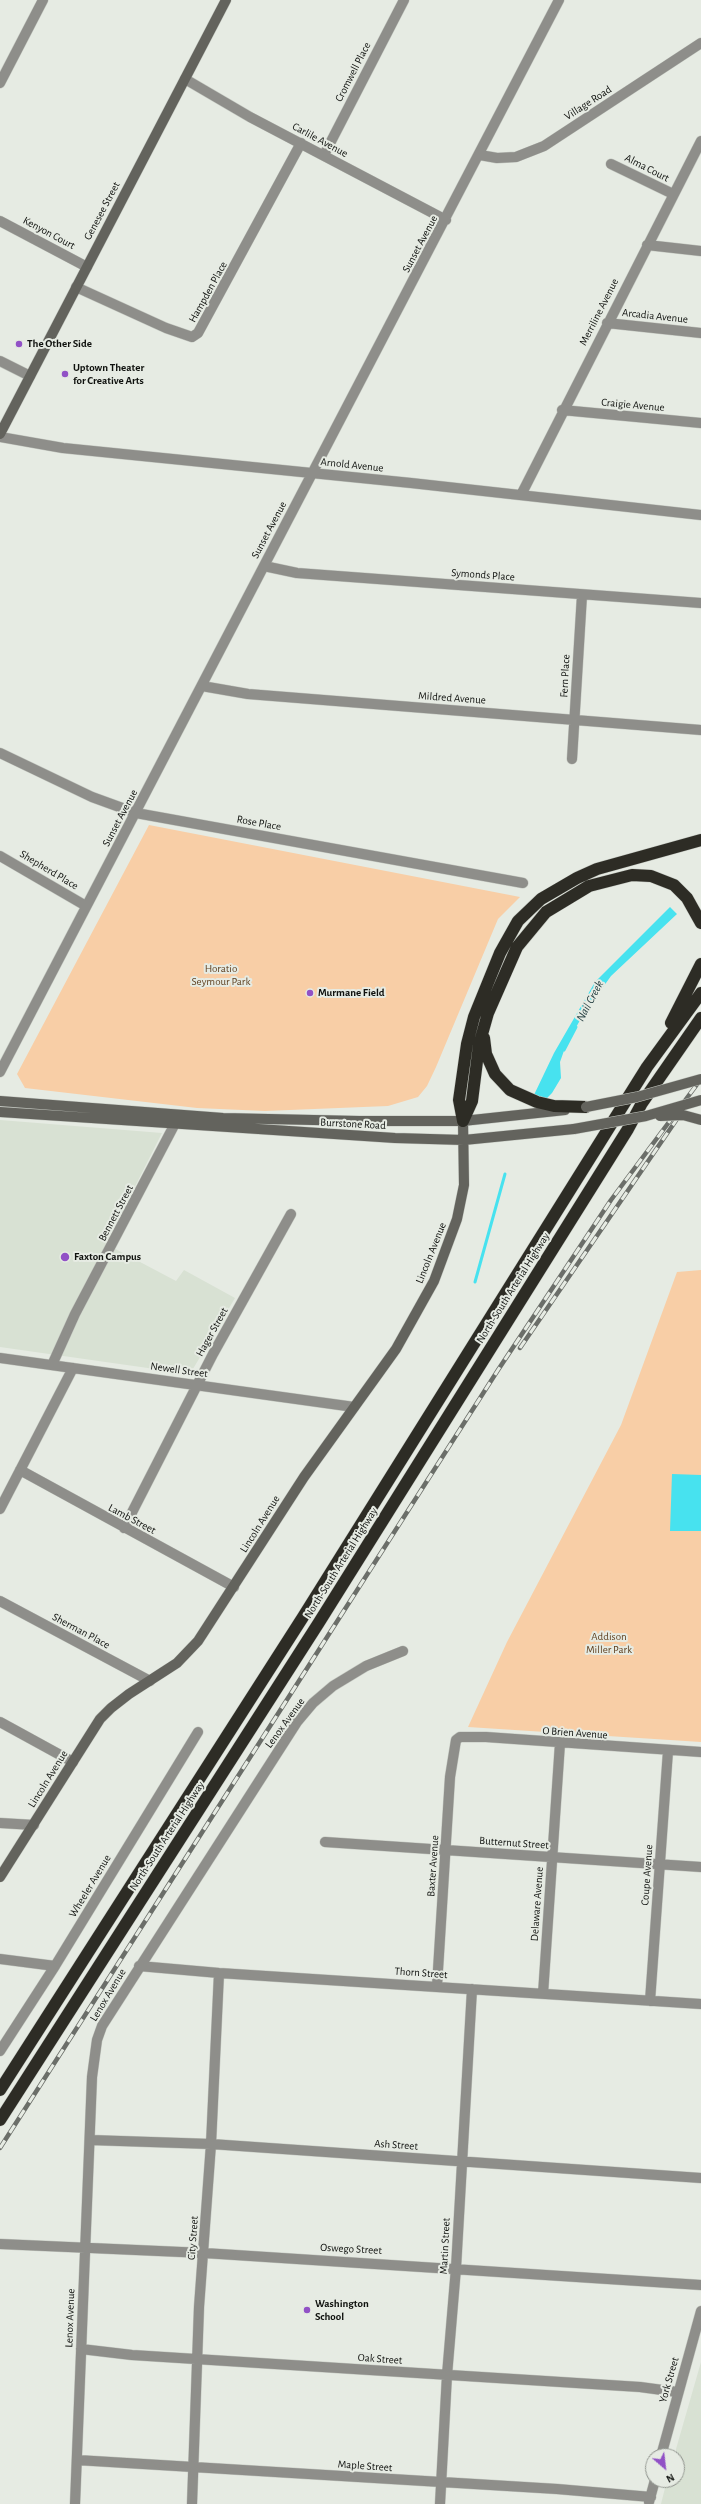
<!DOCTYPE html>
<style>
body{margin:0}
#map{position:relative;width:701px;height:2504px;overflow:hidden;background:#e6ebe3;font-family:"Alegreya Sans",sans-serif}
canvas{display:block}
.north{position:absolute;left:645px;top:2448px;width:40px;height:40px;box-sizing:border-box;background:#e6ebe3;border:1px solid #90948e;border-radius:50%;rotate:152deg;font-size:11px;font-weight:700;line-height:16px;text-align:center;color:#0f110e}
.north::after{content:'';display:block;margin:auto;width:14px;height:18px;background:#9151c6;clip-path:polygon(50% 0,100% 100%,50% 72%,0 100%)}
</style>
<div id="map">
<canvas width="701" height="2504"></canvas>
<div class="north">N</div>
</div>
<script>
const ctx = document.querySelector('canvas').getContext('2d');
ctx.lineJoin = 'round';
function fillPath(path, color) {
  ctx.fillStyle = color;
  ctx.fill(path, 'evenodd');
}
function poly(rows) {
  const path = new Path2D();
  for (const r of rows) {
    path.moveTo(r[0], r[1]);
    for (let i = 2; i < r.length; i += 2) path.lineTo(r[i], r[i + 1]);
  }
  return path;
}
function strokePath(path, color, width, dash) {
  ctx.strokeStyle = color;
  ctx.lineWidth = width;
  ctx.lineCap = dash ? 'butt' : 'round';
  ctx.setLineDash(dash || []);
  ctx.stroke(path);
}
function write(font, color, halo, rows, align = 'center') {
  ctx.font = font + ' "Alegreya Sans",sans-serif';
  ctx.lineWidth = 4;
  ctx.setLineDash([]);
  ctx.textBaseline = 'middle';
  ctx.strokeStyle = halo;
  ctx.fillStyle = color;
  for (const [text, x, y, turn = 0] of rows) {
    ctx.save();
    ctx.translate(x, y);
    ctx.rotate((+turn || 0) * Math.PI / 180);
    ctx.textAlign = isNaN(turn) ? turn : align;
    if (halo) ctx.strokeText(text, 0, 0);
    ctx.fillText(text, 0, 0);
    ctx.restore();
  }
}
fillPath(poly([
 [0,1120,162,1133,106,1244,176,1281,184,1270,235,1298,190,1374,0,1347],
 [701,2362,701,2504,661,2504,667,2480,677,2480,677,2456,674,2456]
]), '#d8e1d3');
fillPath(poly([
 [149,825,520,897,498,919,436,1067,427,1086,418,1097,388,1106,265,1111,197,1108,25,1088,17,1074],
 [701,1270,701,1742,468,1727,507,1642,621,1425,677,1272]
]), '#f8cea6');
fillPath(poly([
 [670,907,677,914,611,976,583,1015,566,1045,560,1062,561,1078,552,1093,546,1099,533,1097,554,1053,595,982],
 [672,1474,701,1475,701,1531,670,1531]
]), '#47e2ef');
strokePath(poly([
 [564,1050,576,1027],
 [475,1282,505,1174]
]), '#47e2ef', 3);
const street = poly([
 [185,79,250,117,446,220],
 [0,83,43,0],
 [324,155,404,0],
 [480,155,497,158,516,157,544,146,701,43],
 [611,164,673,194],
 [0,221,87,267],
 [647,245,701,251],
 [76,287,166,328,192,337,198,333,301,143],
 [607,323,701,333],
 [0,361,30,376],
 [562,410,701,423],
 [0,437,63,448,411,483,701,515],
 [521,495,701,141],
 [264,566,297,573,701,603],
 [202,686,248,694,701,730],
 [0,753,92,797,136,813,523,883],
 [572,759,582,595],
 [0,856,86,906],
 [0,1072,559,0],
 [0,1358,354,1407],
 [52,1365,75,1314,179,1116],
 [20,1470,234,1587],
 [0,1509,73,1368],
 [124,1528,213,1354,291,1214],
 [0,1601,150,1681],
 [0,1722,73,1762],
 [0,1823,34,1825],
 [325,1842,701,1867],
 [0,1959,55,1966],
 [139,1966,219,1973,701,2004],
 [437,1986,450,1777,456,1740,460,1737,486,1737,701,1752],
 [543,1994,560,1743],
 [650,2001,668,1751],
 [0,2051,55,1966,198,1732],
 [90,2140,211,2144,701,2178],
 [0,2244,204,2253,701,2285],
 [81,2349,132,2355,640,2387,677,2392],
 [661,2456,701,2311],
 [77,2460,557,2489,651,2497],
 [649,2502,655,2480],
 [75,2504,92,2077,97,2040,102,2026,297,1722,313,1703,333,1686,366,1666,403,1651],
 [192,2504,199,2307,211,2144,219,1973],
 [440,2504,447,2375,456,2268,472,1989]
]);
const secondary = poly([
 [0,434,226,0],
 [0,1101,223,1118,359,1121,463,1121,565,1110],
 [0,1112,395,1138,464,1140,574,1129],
 [0,1877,100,1719,111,1708,129,1694,177,1663,198,1641,304,1477,396,1349,434,1281,457,1219,464,1185,463,1121]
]);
const highway = poly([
 [671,1023,701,964],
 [484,1038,486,1054,495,1074,510,1090,537,1102,554,1106,586,1107],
 [463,1121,472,1101,479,1045,488,1013,517,947,546,912,589,886,632,875,651,876,674,885,687,898,701,923],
 [463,1121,459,1100,467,1044,474,1017,500,953,518,921,541,899,577,878,597,869,701,840],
 [0,2090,303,1617,647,1067,701,993],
 [0,2120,318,1624,628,1129,642,1103,701,1018]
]);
strokePath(street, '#c4c8c1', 11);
strokePath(secondary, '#c4c8c1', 11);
strokePath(highway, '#c4c8c1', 13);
strokePath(street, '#8e8e8a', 10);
strokePath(secondary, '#63635d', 10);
strokePath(highway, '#2d2c25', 12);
const rail = poly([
 [520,1348,677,1119],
 [0,2148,498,1370,611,1200,701,1079]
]);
strokePath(rail, '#6b6e69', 4.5);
strokePath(rail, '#e6ebe3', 3, [9]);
const secondaryBridge = poly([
 [586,1107,637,1097,701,1079],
 [660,1116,683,1115,701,1120],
 [574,1129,646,1116,701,1100]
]);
strokePath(secondaryBridge, '#c4c8c1', 11, []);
strokePath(secondaryBridge, '#63635d', 10);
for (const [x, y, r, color] of [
 [19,344,4,"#9151c6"],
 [65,374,4,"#9151c6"],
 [310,993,4,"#9151c6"],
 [65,1257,5,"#9151c6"],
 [307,2310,4,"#9151c6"]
]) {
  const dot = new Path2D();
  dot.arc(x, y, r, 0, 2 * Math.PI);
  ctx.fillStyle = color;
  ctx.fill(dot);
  strokePath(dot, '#e6ebe3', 1.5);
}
write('11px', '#0f110e', '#e6ebe3', [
 ["Cromwell Place",353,72,-63],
 ["Village Road",588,103,-33],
 ["Carlile Avenue",320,140,28],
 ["Alma Court",647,168,27],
 ["Genesee Street",102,211,-62],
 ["Kenyon Court",49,233,28],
 ["Sunset Avenue",420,244,-62],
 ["Hampden Place",208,292,-61],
 ["Merriline Avenue",599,312,-63],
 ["Arcadia Avenue",655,316,6],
 ["Craigie Avenue",633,405,5],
 ["Arnold Avenue",352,465,6],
 ["Sunset Avenue",269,530,-62],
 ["Symonds Place",483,575,4],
 ["Fern Place",565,676,-87],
 ["Mildred Avenue",452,698,4],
 ["Sunset Avenue",120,818,-62],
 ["Rose Place",259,823,10],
 ["Shepherd Place",49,870,31],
 ["Burrstone Road",353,1124,3],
 ["Bennett Street",116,1213,-62],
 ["Lincoln Avenue",431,1253,-68],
 ["North-South Arterial Highway",513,1288,-58],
 ["Hager Street",212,1332,-61],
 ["Newell Street",179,1370,8],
 ["Lamb Street",132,1519,28],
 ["Lincoln Avenue",260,1524,-58],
 ["North-South Arterial Highway",341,1563,-58],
 ["Sherman Place",81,1631,28],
 ["Lenox Avenue",285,1723,-54],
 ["O Brien Avenue",575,1733,4],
 ["Lincoln Avenue",48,1779,-58],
 ["North-South Arterial Highway",167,1836,-57],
 ["Butternut Street",514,1843,4],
 ["Baxter Avenue",433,1866,-86],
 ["Coupe Avenue",647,1875,-86],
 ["Wheeler Avenue",90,1886,-59],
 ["Delaware Avenue",537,1904,-86],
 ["Thorn Street",421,1973,4],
 ["Lenox Avenue",108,1995,-59],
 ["Ash Street",396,2145,4],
 ["City Street",193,2238,-86],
 ["Martin Street",445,2246,-87],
 ["Oswego Street",351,2249,3],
 ["Lenox Avenue",70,2318,-88],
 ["Oak Street",380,2359,4],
 ["York Street",669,2380,-74],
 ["Maple Street",365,2466,4]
]);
write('bold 11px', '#0f110e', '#e6ebe3', [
 ["The Other Side",27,344],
 ["Uptown Theater",73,368],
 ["for Creative Arts",73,381],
 ["Murmane Field",318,993],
 ["Faxton Campus",74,1257],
 ["Washington",315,2304],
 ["School",315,2317]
], 'left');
write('11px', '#5f4121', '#e6ebe3', [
 ["Horatio",221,969],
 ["Seymour Park",221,982],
 ["Addison",609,1637],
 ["Miller Park",609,1650]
]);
write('italic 12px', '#274043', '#e6ebe3', [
 ["Nail Creek",590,1001,-62]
]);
</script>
